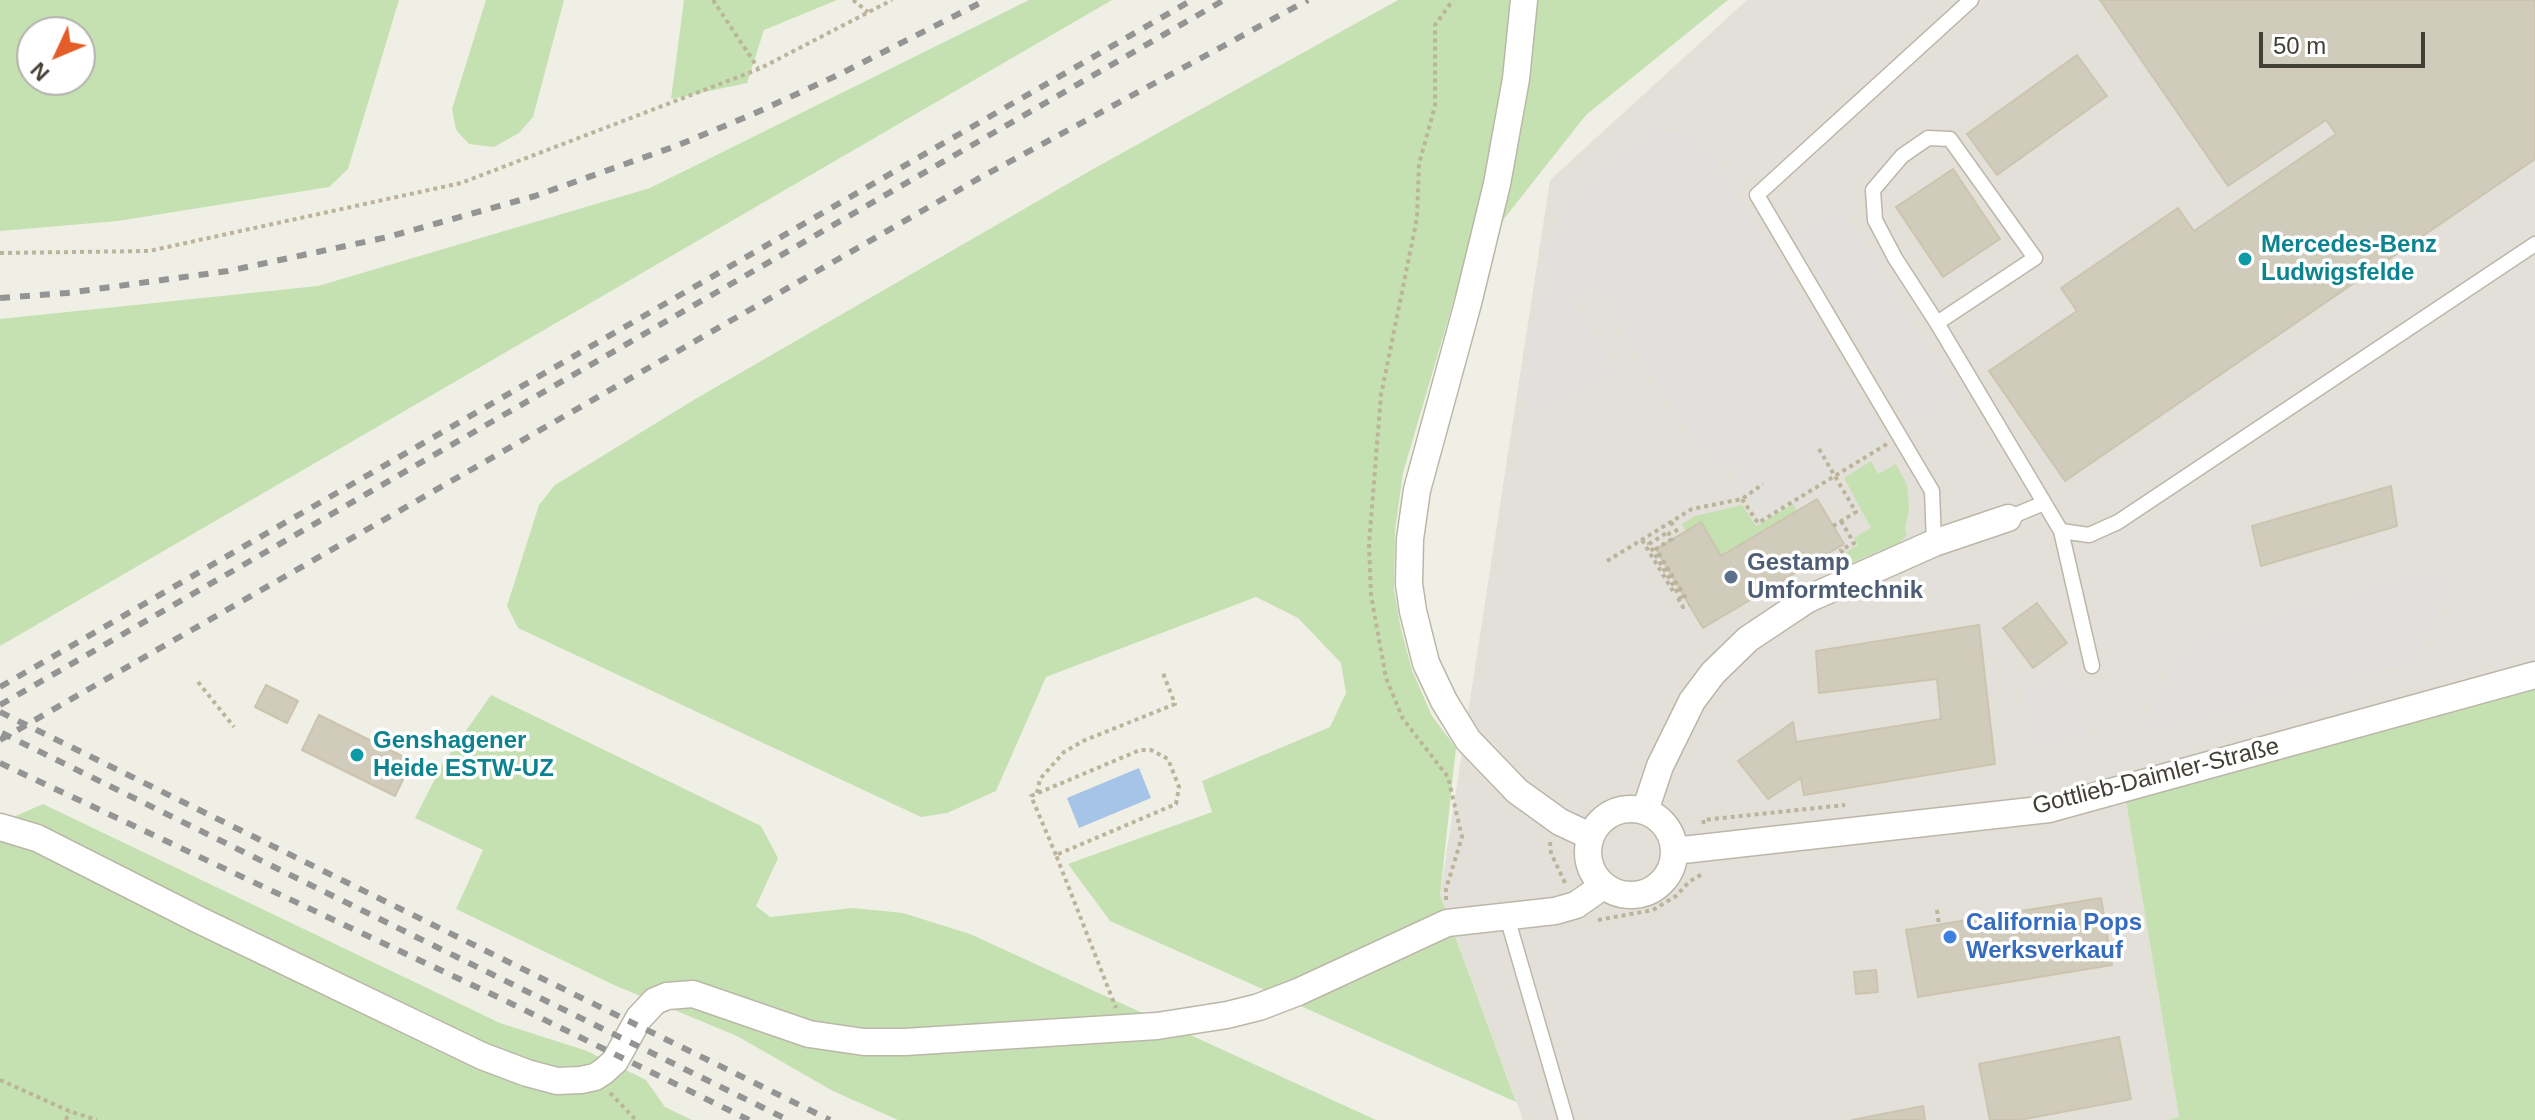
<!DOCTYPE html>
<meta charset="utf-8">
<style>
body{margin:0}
#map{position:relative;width:2535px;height:1120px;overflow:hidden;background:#f0efe5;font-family:Arial,sans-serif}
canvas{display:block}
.north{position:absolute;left:16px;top:16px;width:80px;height:80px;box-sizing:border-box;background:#fff;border:2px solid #b3b2ae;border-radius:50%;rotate:226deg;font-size:22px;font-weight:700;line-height:32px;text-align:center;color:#423f35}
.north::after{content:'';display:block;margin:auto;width:28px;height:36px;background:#e55e27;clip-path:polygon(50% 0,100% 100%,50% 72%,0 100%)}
.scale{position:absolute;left:2259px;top:32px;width:166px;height:36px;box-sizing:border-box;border:4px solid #423f35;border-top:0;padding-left:10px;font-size:24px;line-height:28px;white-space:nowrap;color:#423f35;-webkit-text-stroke:6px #fff;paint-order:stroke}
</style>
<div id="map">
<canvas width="2535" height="1120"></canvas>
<div class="north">N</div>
<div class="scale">50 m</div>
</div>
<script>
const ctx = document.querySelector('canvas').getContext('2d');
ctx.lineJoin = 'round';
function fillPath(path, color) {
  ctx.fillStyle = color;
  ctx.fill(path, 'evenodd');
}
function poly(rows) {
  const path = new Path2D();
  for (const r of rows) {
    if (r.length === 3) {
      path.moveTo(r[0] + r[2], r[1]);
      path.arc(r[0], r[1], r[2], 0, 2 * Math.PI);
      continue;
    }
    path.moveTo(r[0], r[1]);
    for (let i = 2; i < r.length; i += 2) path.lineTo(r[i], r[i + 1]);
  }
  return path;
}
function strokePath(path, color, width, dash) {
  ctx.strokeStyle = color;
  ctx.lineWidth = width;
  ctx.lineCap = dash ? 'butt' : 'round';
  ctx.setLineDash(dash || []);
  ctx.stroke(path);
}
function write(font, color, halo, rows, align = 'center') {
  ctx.font = font + ' Arial,sans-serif';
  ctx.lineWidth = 7;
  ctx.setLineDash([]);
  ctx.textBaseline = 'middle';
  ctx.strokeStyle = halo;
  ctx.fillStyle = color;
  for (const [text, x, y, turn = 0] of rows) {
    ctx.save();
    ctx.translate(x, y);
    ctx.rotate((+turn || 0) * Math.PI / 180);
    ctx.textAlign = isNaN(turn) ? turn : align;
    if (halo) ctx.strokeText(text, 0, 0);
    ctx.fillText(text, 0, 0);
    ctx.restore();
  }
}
fillPath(poly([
 [1747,0,2535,0,2535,675,2124,789,2179,1117,2168,1120,1523,1120,1440,895,1550,180]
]), '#e3e0da');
fillPath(poly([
 [0,0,399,0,348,169,329,187,118,221,0,231],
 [32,32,80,32,80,80,32,80],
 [486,0,564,0,533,117,519,133,494,147,469,144,456,130,452,109],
 [684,0,837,0,764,30,747,83,671,99],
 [1029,0,1112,0,0,646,0,319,318,286,650,188],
 [1398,0,1728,0,1586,115,1462,272,1403,473,1395,531,1394,589,1401,629,1412,670,1432,716,1456,748,1440,895,1516,1102,1110,921,1068,864,1212,812,1202,781,1330,727,1346,693,1341,663,1298,618,1256,597,1046,677,996,791,947,813,921,817,518,628,507,606,539,505,555,485,697,398,1095,168],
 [1871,461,1878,474,1896,464,1907,485,1909,509,1905,529,1907,535,1899,543,1851,563,1846,552,1858,545,1854,538,1871,528,1844,478],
 [1793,504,1797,511,1721,556,1701,522,1686,531,1682,524,1695,516,1742,505,1756,526],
 [2535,675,2535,1120,2168,1120,2179,1117,2124,789],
 [491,695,761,826,778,858,756,906,770,917,853,908,903,913,970,934,1376,1120,898,1120,833,1091,737,1036,614,985,456,909,483,850,415,818,442,765],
 [43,804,500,1023,587,1051,646,1080,665,1107,692,1120,0,1120,0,823]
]), '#c5e1b1');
fillPath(poly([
 [1650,127,1702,139,1887,438,1762,516,1731,465,1714,473,1598,289,1574,303,1616,371,1538,417,1519,394,1541,288,1539,272,1568,199],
 [1839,205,1959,397,1912,427,1792,234],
 [2441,566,2448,592,2413,662,2139,735,2184,643],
 [2072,674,2087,735,2036,747,2021,687]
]), '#e2e0dd');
fillPath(poly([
 [1139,768,1151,798,1079,828,1067,798]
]), '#a6c4e8');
const building = poly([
 [2100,0,2535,0,2535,159,2065,481,1989,371,2077,311,2061,288,2178,208,2194,231,2336,134,2326,120,2228,186,2100,0],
 [2077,55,2107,96,1997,175,1967,134,2077,55],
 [1953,169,2000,239,1943,277,1896,207,1953,169],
 [2391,486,2397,526,2261,566,2252,526,2391,486],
 [1817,499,1844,544,1703,628,1656,549,1701,522,1721,556,1817,499],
 [2037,603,2067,643,2033,668,2003,628,2037,603],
 [1979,625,1995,764,1804,795,1801,778,1768,799,1738,761,1793,722,1796,742,1941,719,1937,679,1819,693,1816,651,1979,625],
 [266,685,298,701,287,723,255,707,266,685],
 [319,715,412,761,395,796,302,750,319,715],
 [2101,898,2112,965,1918,997,1906,930,2101,898],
 [1876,970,1878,992,1856,994,1854,972,1876,970],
 [2119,1037,2131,1099,2020,1120,1990,1120,1979,1064,2119,1037],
 [1923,1106,1925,1120,1852,1120,1923,1106]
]);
fillPath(building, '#d1cbbb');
strokePath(building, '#cbc4af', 2);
const lane = poly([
 [1937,323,2035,258,1950,139,1928,138,1902,156,1873,190,1875,220,1895,258,1937,323,2061,531,2089,535,2118,522,2535,244],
 [2008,518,2044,503],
 [2061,531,2092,666],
 [1934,543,1932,491,1757,195,1971,0],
 [1507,917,1566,1120]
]);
const street = poly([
 [1524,0,1516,79,1497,184,1468,303,1417,490,1410,539,1409,584,1413,611,1426,663,1444,701,1468,740,1517,791,1560,822,1590,836],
 [1631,852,43],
 [1645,811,1660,766,1692,701,1713,673,1748,639,1808,599,1934,543,2008,518],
 [0,827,37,838,199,920,482,1056,527,1073,557,1081,581,1080,595,1077,604,1071,615,1061,639,1018,655,1001,667,996,693,994,809,1034,864,1042,905,1042,1157,1026,1227,1015,1259,1007,1298,992,1447,923,1555,911,1576,905,1603,886],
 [1674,851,2049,809,2535,675]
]);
strokePath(lane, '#bbb7a8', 17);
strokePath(street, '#bbb7a8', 29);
strokePath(poly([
 [713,0,758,68],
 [853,0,868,12],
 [0,253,149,251,461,183,759,69,892,0],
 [1819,449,1856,512,1833,526],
 [1742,499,1758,523,1887,444],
 [1841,521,1854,543,1841,550,1846,558],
 [1671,522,1679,535],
 [1668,532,1672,539,1656,549,1685,597,1682,600,1649,544,1668,532],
 [1642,540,1673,591],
 [1607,561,1692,509,1742,499,1763,484],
 [1678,598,1683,607,1689,605],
 [198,682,234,727],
 [1037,793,1040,779,1064,752,1083,741,1175,704,1163,673],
 [1704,824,1703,820,1845,805],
 [1550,842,1551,853,1566,885],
 [1056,855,1031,796,1140,750,1151,750,1168,759,1179,787,1176,804,1056,855,1116,1008],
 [1446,900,1446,889,1462,837,1448,777,1403,719,1386,678,1371,595,1369,544,1381,395,1417,218,1419,164,1435,106,1435,25,1453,0],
 [1937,910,1939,925],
 [1598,920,1653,910,1676,896,1690,881,1704,873],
 [0,1080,69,1111,97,1120],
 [610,1093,636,1120],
 [66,1120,69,1111]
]), '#bbb49b', 4, [4, 4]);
strokePath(lane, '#fff', 14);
strokePath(street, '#fff', 26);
strokePath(poly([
 [0,298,67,293,228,271,388,237,535,196,676,146,751,115,840,74,986,0],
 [0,687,1192,0],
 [0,705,1224,0],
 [0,712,830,1120],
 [2,733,788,1120],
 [0,740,976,180,1308,0],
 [0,763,502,999,749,1120]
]), '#949494', 6, [10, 10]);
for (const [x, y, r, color] of [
 [2245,259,8,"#0f9aa8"],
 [1731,577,8,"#5c6f8a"],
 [357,755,8,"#0f9aa8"],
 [1950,937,8,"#3f7fe0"]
]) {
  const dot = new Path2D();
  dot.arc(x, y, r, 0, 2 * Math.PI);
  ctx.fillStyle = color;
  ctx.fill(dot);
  strokePath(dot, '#fff', 3);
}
write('bold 24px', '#0d838f', '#fff', [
 ["Mercedes-Benz",2261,245],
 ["Ludwigsfelde",2261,273],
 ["Genshagener",373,741],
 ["Heide ESTW-UZ",373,769]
], 'left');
write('bold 24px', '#4e5e75', '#fff', [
 ["Gestamp",1747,563],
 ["Umformtechnik",1747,591]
], 'left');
write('24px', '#423f35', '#fff', [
 ["Gottlieb-Daimler-Straße",2156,777,-14]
]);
write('bold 24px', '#366cbe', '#fff', [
 ["California Pops",1966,923],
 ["Werksverkauf",1966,951]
], 'left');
</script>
